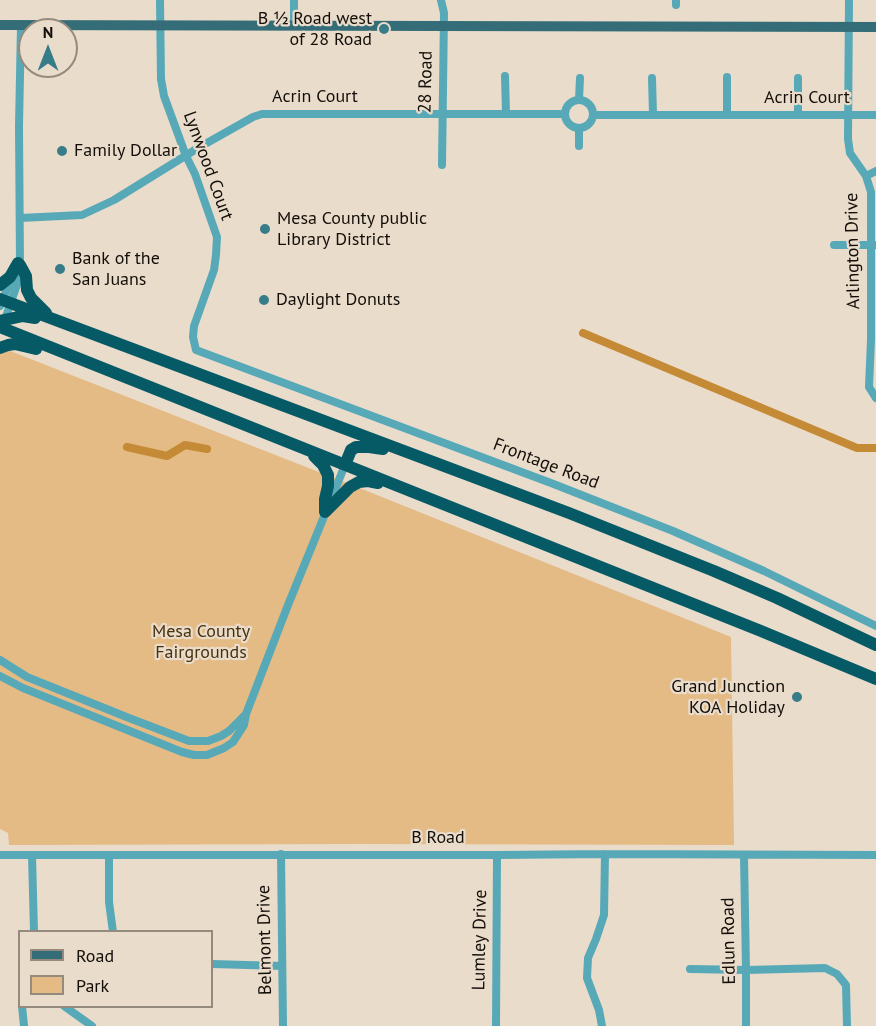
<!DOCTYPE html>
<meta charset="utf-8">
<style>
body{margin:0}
#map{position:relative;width:876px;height:1026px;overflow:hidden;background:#eadccb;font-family:"PT Sans",sans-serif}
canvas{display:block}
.legend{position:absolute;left:18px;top:930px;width:195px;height:78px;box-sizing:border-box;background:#eadccb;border:2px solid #948a7d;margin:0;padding:8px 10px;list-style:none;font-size:18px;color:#130e08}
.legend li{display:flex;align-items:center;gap:12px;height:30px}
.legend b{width:30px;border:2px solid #948a7d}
.north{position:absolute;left:18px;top:18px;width:60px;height:60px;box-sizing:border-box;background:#eadccb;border:2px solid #948a7d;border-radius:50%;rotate:0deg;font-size:16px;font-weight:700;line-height:24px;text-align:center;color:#130e08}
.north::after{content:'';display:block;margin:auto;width:21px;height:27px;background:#367c89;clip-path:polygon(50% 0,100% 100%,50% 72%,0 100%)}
</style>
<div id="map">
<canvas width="876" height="1026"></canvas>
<ul class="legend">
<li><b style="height:8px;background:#346d77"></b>Road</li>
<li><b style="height:16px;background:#e4ba85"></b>Park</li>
</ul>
<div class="north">N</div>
</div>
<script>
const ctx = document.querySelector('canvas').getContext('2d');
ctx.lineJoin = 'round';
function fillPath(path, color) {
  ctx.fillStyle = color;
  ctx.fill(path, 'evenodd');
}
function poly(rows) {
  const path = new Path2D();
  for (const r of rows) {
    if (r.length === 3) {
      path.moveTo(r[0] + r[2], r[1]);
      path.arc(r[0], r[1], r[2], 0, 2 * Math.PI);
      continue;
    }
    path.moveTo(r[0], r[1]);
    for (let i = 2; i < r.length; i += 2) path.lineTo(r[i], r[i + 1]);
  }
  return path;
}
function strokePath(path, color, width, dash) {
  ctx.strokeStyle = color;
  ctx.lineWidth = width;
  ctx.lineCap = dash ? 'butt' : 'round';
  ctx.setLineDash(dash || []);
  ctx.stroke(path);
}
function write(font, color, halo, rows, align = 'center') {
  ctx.font = font + ' "PT Sans",sans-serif';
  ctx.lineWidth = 4.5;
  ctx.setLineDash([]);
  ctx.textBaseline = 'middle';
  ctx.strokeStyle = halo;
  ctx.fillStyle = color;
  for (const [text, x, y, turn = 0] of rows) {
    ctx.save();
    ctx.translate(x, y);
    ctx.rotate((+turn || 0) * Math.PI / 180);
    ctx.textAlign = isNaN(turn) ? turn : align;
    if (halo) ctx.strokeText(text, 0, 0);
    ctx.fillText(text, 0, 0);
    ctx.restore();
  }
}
fillPath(poly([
 [0,347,357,487,731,637,734,845,359,844,9,845,8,833,0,829]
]), '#e4ba85');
strokePath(poly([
 [583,333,857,448,876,448],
 [127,447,167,456,185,445,207,449]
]), '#c58a35', 8);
strokePath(poly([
 [160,0,161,79,164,96,186,156,195,174,217,237,216,255,214,270,194,326,193,337,196,350,551,483,673,531,764,571,876,626],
 [294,0,294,25],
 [441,0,444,13,442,165],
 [849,0,848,139,850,153,866,176,871,192,871,340,869,387,876,398],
 [676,5,676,0],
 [505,76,506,114],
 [652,78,653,115],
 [798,78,798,115],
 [579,100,580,78],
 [579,114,14],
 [593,115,876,115],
 [727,115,727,77],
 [579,128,579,146],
 [866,176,876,171],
 [20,218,82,215,114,200,198,148,253,117,262,114,565,114],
 [834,245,875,245],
 [0,306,12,277],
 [4,322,19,279,20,265,19,126,21,25],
 [0,660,27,677,129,718,189,741,208,741,221,736,229,731,246,714],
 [0,676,23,688,182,752,194,755,207,755,224,748,233,742,244,725,246,714,288,605,345,465],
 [281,854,283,1026],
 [0,855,497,855,605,854,876,855],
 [32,855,34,932],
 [109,855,109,902,113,932],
 [744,856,746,970,746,1026],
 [212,964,282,966],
 [690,969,746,970,825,968,837,974,846,985,847,1026],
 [22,1006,24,1026],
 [64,1006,92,1026],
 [496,1026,497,855],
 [602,1026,599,1010,587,978,588,958,596,939,604,915,605,854]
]), '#58a9b8', 8);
strokePath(poly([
 [0,25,876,27]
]), '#346d77', 10);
strokePath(poly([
 [20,265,26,276,27,290,31,298,46,313],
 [0,285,10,277,18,263],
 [0,299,569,513,714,571,777,598,876,645],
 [0,321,23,316,35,318],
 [0,327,761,631,876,679],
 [0,348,8,345,15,344,36,349],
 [314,456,323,465,328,475,328,486,325,499,325,512],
 [345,465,351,450,356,447,369,447,383,449],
 [325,512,350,487,359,482,368,481,378,483]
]), '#065a66', 12);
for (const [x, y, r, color] of [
 [384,29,6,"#367c89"],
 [62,151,6,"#367c89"],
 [265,229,6,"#367c89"],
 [60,269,6,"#367c89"],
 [264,300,6,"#367c89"],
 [797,697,6,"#367c89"]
]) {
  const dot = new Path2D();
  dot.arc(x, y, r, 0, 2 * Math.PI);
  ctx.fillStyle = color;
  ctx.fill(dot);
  strokePath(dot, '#eadccb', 2);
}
write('18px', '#130e08', '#eadccb', [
 ["B ½ Road west",372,19,"right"],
 ["of 28 Road",372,40,"right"],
 ["Family Dollar",74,151],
 ["Mesa County public",277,219],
 ["Library District",277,240],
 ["Bank of the",72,259],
 ["San Juans",72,280],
 ["Daylight Donuts",276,300],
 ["Grand Junction",785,687,"right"],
 ["KOA Holiday",785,708,"right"]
], 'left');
write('18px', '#130e08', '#eadccb', [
 ["28 Road",426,82,-89],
 ["Acrin Court",315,97],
 ["Acrin Court",807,98],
 ["Lynwood Court",208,166,70],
 ["Arlington Drive",853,251,-91],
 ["Frontage Road",546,464,21],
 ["B Road",438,838],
 ["Belmont Drive",265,940,-91],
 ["Lumley Drive",480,940,-89],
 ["Edlun Road",729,941,-91]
]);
write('18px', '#48300c', '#eadccb', [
 ["Mesa County",201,632],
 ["Fairgrounds",201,653]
]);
</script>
